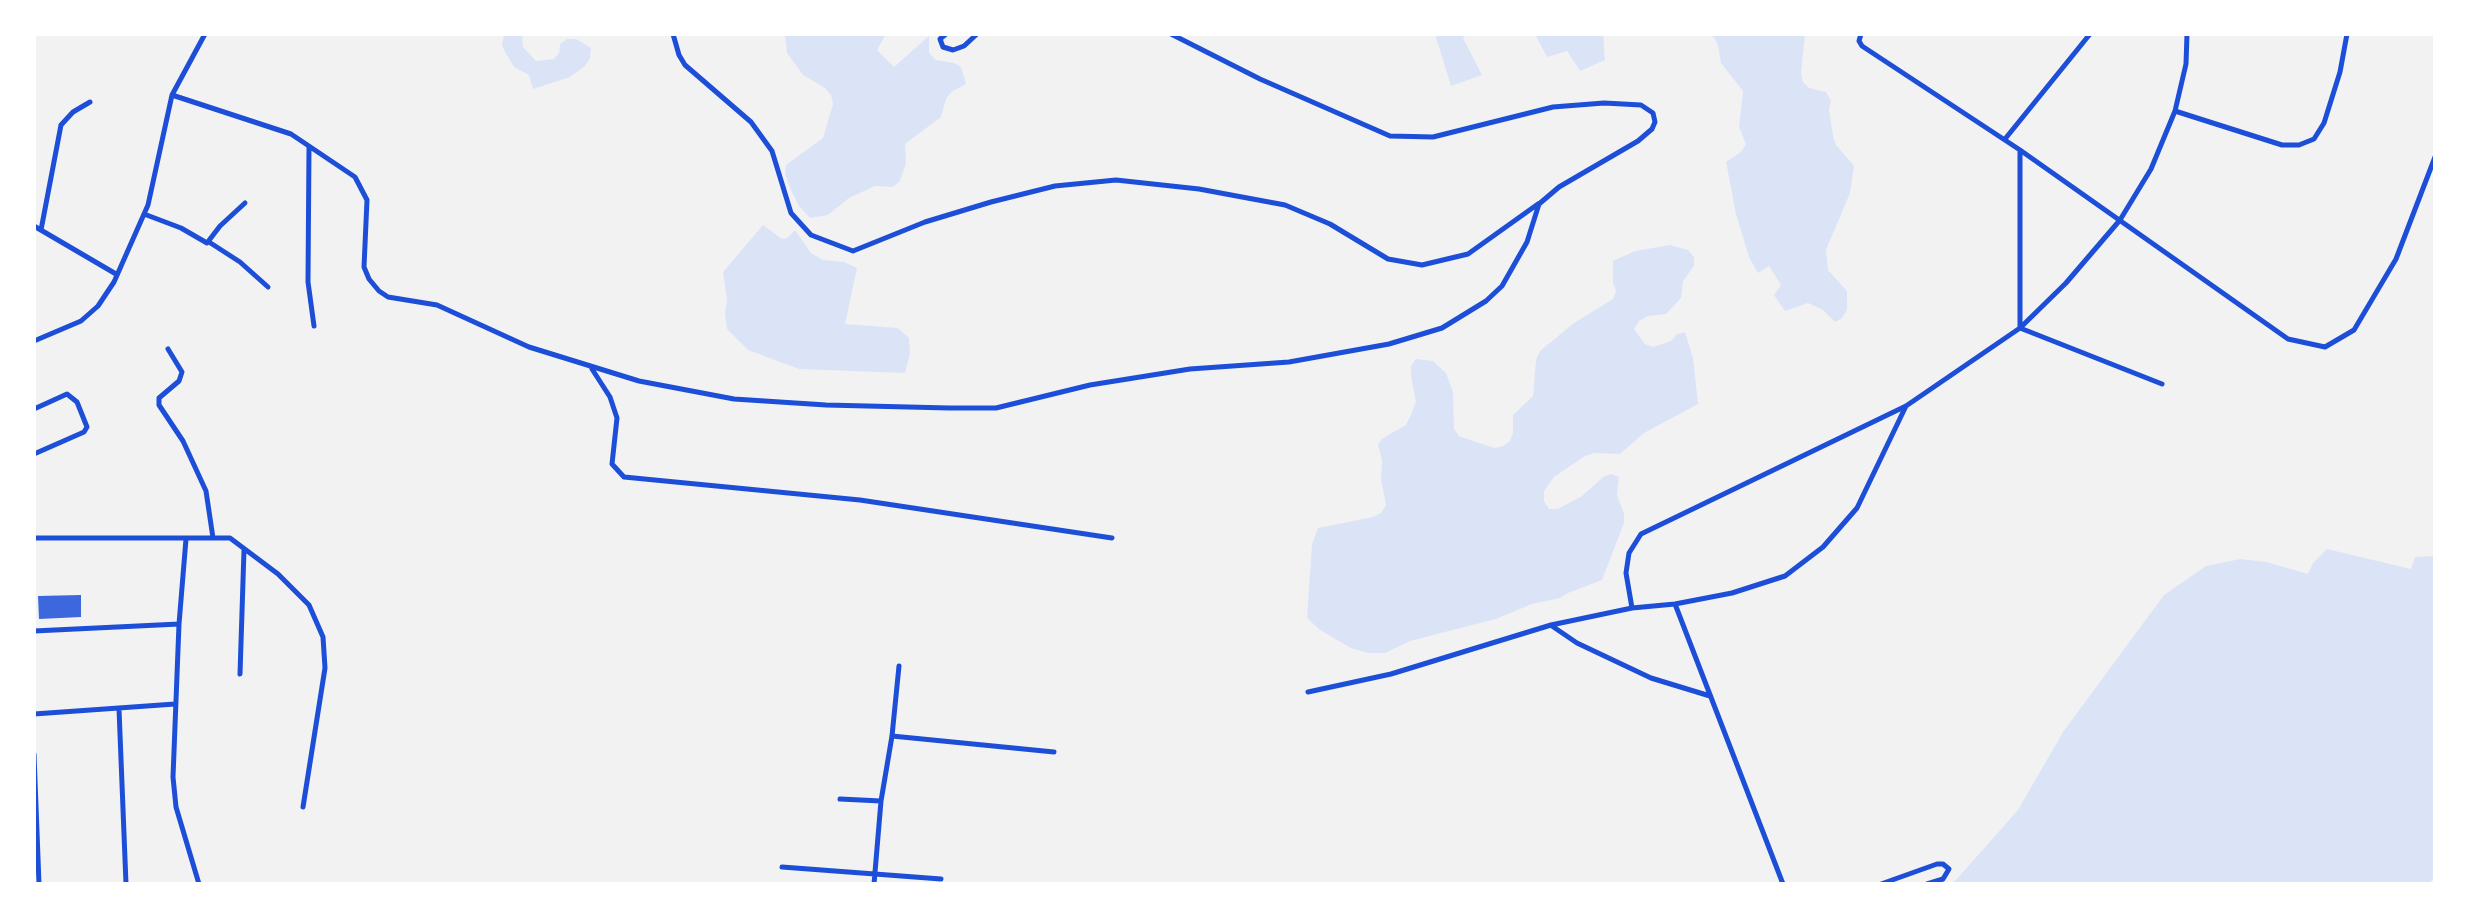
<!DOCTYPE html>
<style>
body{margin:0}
#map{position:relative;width:2469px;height:918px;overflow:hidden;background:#f2f2f2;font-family:"PT Sans",sans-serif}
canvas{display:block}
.frame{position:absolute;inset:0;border:36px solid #fff;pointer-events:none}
</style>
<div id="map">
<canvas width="2469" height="918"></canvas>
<div class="frame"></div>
</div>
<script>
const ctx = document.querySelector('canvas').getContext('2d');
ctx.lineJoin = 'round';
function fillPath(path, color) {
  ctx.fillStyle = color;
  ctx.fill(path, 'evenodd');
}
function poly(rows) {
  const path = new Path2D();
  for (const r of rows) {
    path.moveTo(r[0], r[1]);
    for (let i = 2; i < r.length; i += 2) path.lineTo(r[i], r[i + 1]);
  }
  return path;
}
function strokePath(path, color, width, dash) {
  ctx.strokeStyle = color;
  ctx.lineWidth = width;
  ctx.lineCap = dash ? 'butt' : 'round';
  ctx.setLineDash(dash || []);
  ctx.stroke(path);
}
fillPath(poly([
 [504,34,531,34,522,37,523,47,536,61,554,59,559,53,560,44,567,39,576,39,591,48,590,58,585,66,570,77,533,89,529,75,514,67,505,52,502,45],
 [785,34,886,34,877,50,894,67,929,36,929,53,936,60,954,63,961,67,966,84,951,92,946,99,941,117,905,144,906,163,900,181,893,187,875,186,849,198,828,215,810,218,799,206,791,190,785,174,786,165,823,138,833,104,831,95,825,88,803,75,787,53],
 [1435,34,1466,34,1463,38,1482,75,1451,86],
 [1535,34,1603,34,1605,60,1580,71,1567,51,1547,57],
 [1712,34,1805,34,1801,73,1803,82,1809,88,1826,92,1831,101,1829,109,1833,136,1836,145,1854,166,1850,193,1826,250,1828,270,1847,291,1847,310,1842,318,1835,322,1823,310,1808,303,1785,311,1774,295,1781,285,1769,266,1758,273,1749,257,1736,214,1726,162,1741,152,1746,144,1739,127,1743,91,1721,63,1718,45],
 [763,225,782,239,787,238,795,230,811,253,823,260,844,262,857,268,845,324,898,328,909,338,910,354,905,373,799,369,748,350,727,329,725,314,727,301,723,272],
 [1670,245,1688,250,1694,257,1694,266,1683,281,1681,298,1666,314,1648,316,1639,321,1634,329,1645,344,1653,347,1671,341,1677,334,1685,332,1693,358,1698,404,1644,433,1620,454,1594,453,1585,456,1554,477,1544,491,1544,501,1549,509,1558,509,1582,496,1603,477,1611,474,1619,477,1617,495,1624,514,1624,523,1602,580,1568,593,1560,598,1532,604,1496,619,1410,641,1385,653,1368,653,1351,648,1320,630,1307,618,1312,544,1318,528,1373,517,1381,513,1386,505,1381,479,1382,461,1378,444,1383,438,1406,425,1410,417,1416,402,1411,376,1411,366,1416,359,1433,361,1446,373,1453,392,1454,429,1459,436,1494,448,1503,446,1510,441,1513,433,1513,415,1533,396,1536,360,1540,351,1574,323,1613,299,1616,291,1613,283,1613,261,1635,251],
 [2327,549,2411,569,2415,557,2435,556,2435,876,2429,884,1947,884,1955,881,2018,810,2063,732,2164,595,2206,566,2240,559,2267,562,2308,574,2313,563]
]), '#dbe4f7');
fillPath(poly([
 [81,595,81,617,39,619,38,596]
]), '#3d67dc');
strokePath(poly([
 [673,34,679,55,685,65,751,122,772,151,791,213,811,235,853,251,925,222,991,202,1055,186,1116,180,1199,189,1285,205,1330,224,1388,259,1422,265,1468,254,1538,204],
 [946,34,940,39,943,47,953,50,964,46,977,34],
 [1861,34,1859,41,1862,46,2020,150,2288,339,2325,347,2354,330,2396,259,2435,157],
 [172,95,291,134,355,177,367,200,364,267,369,279,379,291,388,297,437,305,529,347,639,381,734,399,826,405,949,408,996,408,1090,385,1190,369,1289,362,1389,344,1442,328,1486,301,1502,286,1527,242,1539,204,1559,187,1638,141,1652,129,1655,122,1653,113,1641,105,1604,103,1553,107,1433,137,1390,136,1260,79,1171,34],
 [2175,111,2186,64,2187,34],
 [2005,139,2090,34],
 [309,147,308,282,314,326],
 [2020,151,2020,328,2162,384],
 [144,214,181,228,207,243,220,226,245,203],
 [34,226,116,274],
 [41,230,61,125,73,112,90,102],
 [209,242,240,262,268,287],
 [34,341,81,321,98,306,114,282,148,205,172,95,205,34],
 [168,349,182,372,179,381,159,398,159,405,183,441,206,491,213,538],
 [592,369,610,397,617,418,612,464,624,477,860,500,1112,538],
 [1906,406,1857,508,1823,547,1785,576,1732,593,1675,604,1632,608,1626,573,1629,553,1641,534,1906,406,2020,328,2066,283,2120,220,2151,169,2175,111,2282,145,2299,145,2314,139,2324,123,2340,72,2347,34],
 [34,409,67,394,77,402,87,427,84,432,34,454],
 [34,538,230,538,278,574,309,605,323,637,325,668,303,807],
 [186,539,179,624,173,777,176,807,199,884],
 [1675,604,1783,884],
 [1552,626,1577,643,1651,678,1710,696],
 [34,631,179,624],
 [240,674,244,550],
 [1308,692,1391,674,1551,625,1632,608],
 [119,709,126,884],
 [34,714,175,704],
 [892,736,1054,752],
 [34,754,39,884],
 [840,799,881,801],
 [782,867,941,879],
 [874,884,881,801,892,736,899,666],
 [1881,884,1937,864,1943,864,1949,869,1943,879,1927,884]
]), '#1d4ed8', 5);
</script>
